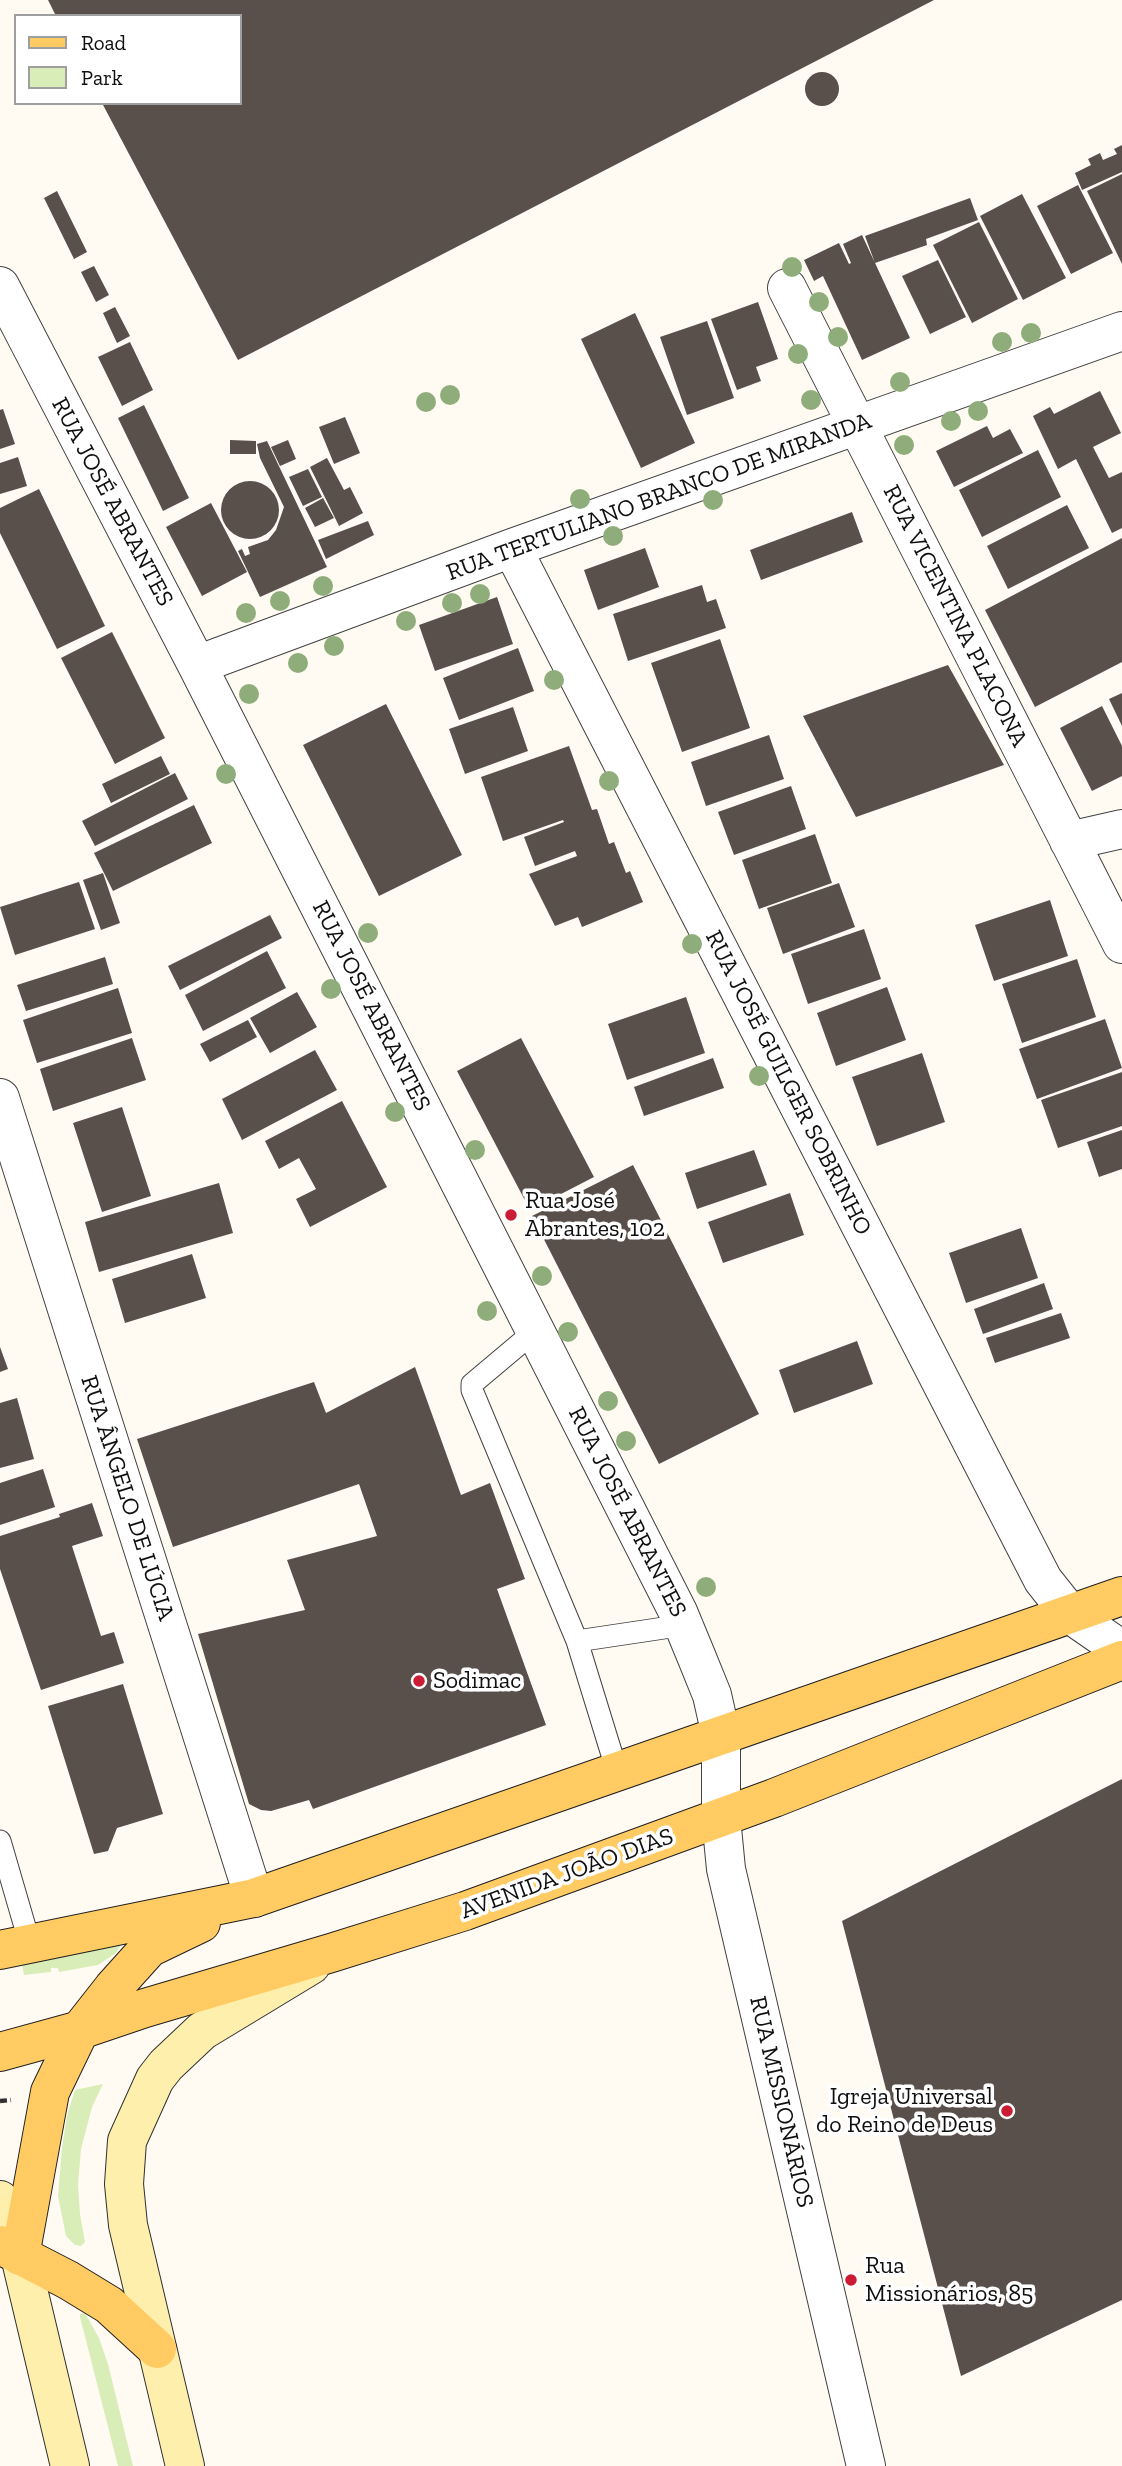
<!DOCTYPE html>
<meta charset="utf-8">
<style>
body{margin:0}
#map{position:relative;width:1122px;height:2466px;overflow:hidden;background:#fffbf2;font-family:"Zilla Slab",serif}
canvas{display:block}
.legend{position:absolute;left:14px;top:14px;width:228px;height:91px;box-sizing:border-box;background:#fff;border:2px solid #9f9f9f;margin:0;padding:9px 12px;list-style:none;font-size:21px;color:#0f0f0f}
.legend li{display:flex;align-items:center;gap:14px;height:35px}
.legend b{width:35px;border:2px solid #9f9f9f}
</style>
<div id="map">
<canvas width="1122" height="2466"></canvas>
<ul class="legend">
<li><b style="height:9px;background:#ffcb62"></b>Road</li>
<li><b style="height:19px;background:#d8edb8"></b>Park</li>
</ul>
</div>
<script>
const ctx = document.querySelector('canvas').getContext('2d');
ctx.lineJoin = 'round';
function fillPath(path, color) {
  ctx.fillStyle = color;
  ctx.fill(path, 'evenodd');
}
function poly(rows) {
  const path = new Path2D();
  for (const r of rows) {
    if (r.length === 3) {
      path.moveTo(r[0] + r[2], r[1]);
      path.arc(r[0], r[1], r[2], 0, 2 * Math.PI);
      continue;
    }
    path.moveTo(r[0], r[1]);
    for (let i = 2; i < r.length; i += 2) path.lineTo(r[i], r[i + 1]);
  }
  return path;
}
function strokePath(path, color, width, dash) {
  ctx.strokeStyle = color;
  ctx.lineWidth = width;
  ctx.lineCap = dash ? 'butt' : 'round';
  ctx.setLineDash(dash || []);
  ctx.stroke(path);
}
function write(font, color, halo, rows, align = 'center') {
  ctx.font = font + ' "Zilla Slab",serif';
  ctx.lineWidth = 7;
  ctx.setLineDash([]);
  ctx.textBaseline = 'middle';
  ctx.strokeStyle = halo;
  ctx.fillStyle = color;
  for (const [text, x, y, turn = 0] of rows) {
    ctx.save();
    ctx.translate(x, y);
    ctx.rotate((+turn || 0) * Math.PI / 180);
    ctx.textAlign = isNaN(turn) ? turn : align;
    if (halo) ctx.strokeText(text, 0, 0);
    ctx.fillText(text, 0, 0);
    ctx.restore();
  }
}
fillPath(poly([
 [122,1943,116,1953,98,1965,59,1972,58,1968,51,1968,51,1972,24,1975,21,1959],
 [103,2084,92,2107,81,2149,78,2185,80,2214,85,2242,81,2246,75,2245,66,2236,58,2196,62,2148,67,2116,75,2090],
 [85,2313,99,2338,108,2364,133,2466,118,2466,80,2317,80,2314]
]), '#d8edb8');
fillPath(poly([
 [48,0,934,0,238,360,102,103,240,103,240,16,56,16],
 [822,89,17],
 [1122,145,1122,172,1082,190,1075,173,1091,165,1088,159,1100,153,1103,160,1117,154,1114,149],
 [1122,174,1122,264,1087,191],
 [1078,185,1113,253,1071,274,1037,206],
 [57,191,87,252,74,259,44,198],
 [1022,194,1066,278,1023,300,980,216],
 [970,198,978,220,926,239,927,245,875,263,865,236],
 [979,222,1018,299,972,323,933,245],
 [862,235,910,338,862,360,823,276,814,281,804,260,839,243,849,264,851,263,843,244],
 [938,260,966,317,930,334,902,276],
 [94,266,109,295,96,302,81,272],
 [758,302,778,359,756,367,761,381,737,390,711,319],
 [115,307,130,336,117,343,103,313],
 [635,313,695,443,641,468,581,339],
 [707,321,734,398,687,415,660,337],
 [130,342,153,390,122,406,98,357],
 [1100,391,1121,433,1093,447,1109,478,1122,472,1122,528,1112,533,1076,459,1058,469,1033,416,1050,407,1054,414],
 [144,405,189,498,163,511,118,418],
 [3,409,15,444,0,449,0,410],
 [345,417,360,453,334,464,319,427],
 [987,426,993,438,1010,429,1023,453,954,487,936,451],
 [230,440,256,441,256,454,230,454],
 [288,440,296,459,280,466,271,447],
 [267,441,327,567,260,597,238,551,242,549,245,556,250,554,248,547,268,540,276,530,284,507,260,458,257,444],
 [1038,450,1061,497,982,537,959,490],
 [18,457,27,486,0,494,0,463],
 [327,458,344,490,350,487,363,513,339,526,310,467],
 [308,469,322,497,303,506,289,477],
 [250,510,29],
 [39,489,105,626,57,649,0,533,0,508],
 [323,498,334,518,315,527,305,508],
 [211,503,247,572,202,596,166,527],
 [1067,505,1089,548,1008,589,987,546],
 [852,512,863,542,761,580,750,550],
 [368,521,374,535,326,559,318,540],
 [1122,538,1122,662,1035,707,985,610],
 [645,548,659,587,598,610,584,570],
 [702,585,707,602,716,599,726,628,628,661,613,614],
 [497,597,513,644,435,671,419,625],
 [112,632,165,738,115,764,61,658],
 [720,639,750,728,682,752,651,663],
 [518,648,534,691,459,720,443,678],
 [948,665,1004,765,856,817,803,716],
 [1122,693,1122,726,1109,699],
 [386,704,462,855,379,896,303,745],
 [1102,706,1122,746,1122,776,1092,791,1060,728],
 [513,707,528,751,465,774,449,729],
 [769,735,784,779,706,806,691,762],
 [569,746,592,810,597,809,609,844,614,842,626,873,630,871,643,902,582,927,578,917,555,926,529,874,577,856,575,851,535,866,524,837,564,822,563,820,503,841,481,777],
 [161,756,170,774,111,803,102,784],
 [175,773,188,799,95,846,82,821],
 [791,786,806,829,734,855,718,812],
 [194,805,212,843,113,891,94,853],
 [815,834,832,883,759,909,742,860],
 [103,873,120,923,101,930,83,880],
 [79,882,95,929,15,955,0,907],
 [839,883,855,927,783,954,767,908],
 [1050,900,1068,956,994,981,975,925],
 [270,915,282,938,180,990,168,966],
 [864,929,881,979,808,1004,791,954],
 [267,951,286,988,203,1031,185,995],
 [105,957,113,984,26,1011,17,985],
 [1077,959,1096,1017,1022,1043,1002,984],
 [887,987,906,1040,836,1066,817,1013],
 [118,988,132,1033,37,1063,23,1020],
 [297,992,317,1027,270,1053,250,1018],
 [686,997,705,1053,627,1080,608,1024],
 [1105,1019,1122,1068,1037,1099,1019,1049],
 [248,1020,257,1037,210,1062,200,1044],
 [132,1038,146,1080,53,1111,40,1069],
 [521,1038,594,1177,530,1210,457,1071],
 [315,1050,337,1090,242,1140,222,1099],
 [922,1053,945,1122,877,1146,852,1077],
 [713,1058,724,1088,644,1116,634,1087],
 [1122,1072,1122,1126,1058,1148,1041,1100],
 [342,1101,387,1187,310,1227,296,1199,316,1189,299,1158,279,1169,265,1141],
 [122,1107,151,1196,102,1212,73,1123],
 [1122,1130,1122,1169,1099,1177,1087,1142],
 [754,1150,767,1185,697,1209,685,1173],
 [633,1165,759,1414,659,1464,532,1216],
 [219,1183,233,1233,99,1272,85,1222],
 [790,1193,804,1235,723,1263,708,1222],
 [1021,1228,1038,1278,966,1303,949,1253],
 [192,1254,206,1298,125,1323,112,1279],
 [1044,1283,1053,1309,983,1334,974,1309],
 [1061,1313,1070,1338,995,1363,986,1338],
 [857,1341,873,1384,794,1413,779,1370],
 [0,1347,8,1369,0,1372],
 [415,1367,461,1495,490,1483,525,1579,497,1589,546,1725,313,1809,309,1800,271,1811,261,1810,249,1804,198,1634,305,1610,287,1560,377,1536,359,1484,173,1547,137,1439,314,1382,326,1413],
 [17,1398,34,1459,0,1468,0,1403],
 [43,1469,55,1507,0,1525,0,1483],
 [92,1503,103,1536,72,1546,101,1636,114,1632,124,1663,41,1690,0,1569,0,1536,60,1517,59,1514],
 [123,1684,163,1814,117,1828,108,1851,94,1854,48,1706],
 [1122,1779,1122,2300,961,2376,842,1921]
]), '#594f4b');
const service = poly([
 [535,1331,472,1384,472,1390,577,1641,684,1625],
 [577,1641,617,1771],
 [0,1841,30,1944]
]);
const minor = poly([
 [0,286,197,665,678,1612,697,1658,712,1695,721,1735,721,1818,726,1869,866,2466],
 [787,288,1122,944],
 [512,548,1043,1580,1070,1614,1122,1650],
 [197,665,512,548,1122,331],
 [1069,841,1122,829],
 [0,1098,254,1898]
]);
const secondary = poly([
 [0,2200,20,2256,70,2466],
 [185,2466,128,2225,124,2184,127,2141,155,2079,166,2065,202,2031,311,1965]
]);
const primary = poly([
 [0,1950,254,1898,1122,1596],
 [0,2052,80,2030,145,2008,331,1953,465,1911,774,1798,1122,1660],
 [0,2245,68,2280,109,2305,157,2349],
 [20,2256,50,2092,80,2030,113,1988,149,1948,201,1923]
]);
strokePath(service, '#424242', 23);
strokePath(minor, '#424242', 40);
strokePath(secondary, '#313131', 40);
strokePath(primary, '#202020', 40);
strokePath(poly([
 [0,2101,11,2100]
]), '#313131', 4.5, [7, 3.5]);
strokePath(service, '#fff', 21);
strokePath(minor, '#fff', 38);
strokePath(secondary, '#ffefad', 38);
strokePath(primary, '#ffcb62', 38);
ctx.fillStyle = '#8fad7b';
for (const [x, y] of [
 [792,267],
 [819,302],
 [1031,333],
 [838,337],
 [1002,342],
 [798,354],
 [900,382],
 [450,395],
 [811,400],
 [426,402],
 [978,411],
 [951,421],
 [904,445],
 [580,499],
 [713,500],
 [613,536],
 [323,586],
 [480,594],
 [280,601],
 [452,603],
 [246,613],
 [406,621],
 [334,646],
 [298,663],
 [554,680],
 [249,694],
 [226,774],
 [609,781],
 [368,933],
 [692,944],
 [331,989],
 [759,1076],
 [395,1112],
 [475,1150],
 [542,1276],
 [487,1311],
 [568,1332],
 [608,1401],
 [626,1441],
 [706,1587]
]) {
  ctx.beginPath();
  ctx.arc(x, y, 10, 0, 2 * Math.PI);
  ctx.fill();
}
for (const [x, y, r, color] of [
 [511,1215,7,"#cb1c34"],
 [419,1681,7,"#cb1c34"],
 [1007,2111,7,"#cb1c34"],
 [851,2280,7,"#cb1c34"]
]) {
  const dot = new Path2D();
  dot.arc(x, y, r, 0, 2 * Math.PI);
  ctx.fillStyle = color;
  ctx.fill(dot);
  strokePath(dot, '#fff', 2.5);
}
write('24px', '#0f0f0f', '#fff', [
 ["RUA TERTULIANO BRANCO DE MIRANDA",659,497,-20],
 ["RUA JOSÉ ABRANTES",112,502,62],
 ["RUA VICENTINA PLACONA",955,616,63],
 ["RUA JOSÉ ABRANTES",371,1006,63],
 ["RUA JOSÉ GUILGER SOBRINHO",788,1083,63],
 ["RUA ÂNGELO DE LÚCIA",127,1498,72],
 ["RUA JOSÉ ABRANTES",627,1512,63],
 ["AVENIDA JOÃO DIAS",567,1874,-20],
 ["RUA MISSIONÁRIOS",781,2102,77]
]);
write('24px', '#0f0f0f', '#fff', [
 ["Rua José",525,1201],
 ["Abrantes, 102",525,1229],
 ["Sodimac",433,1681],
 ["Igreja Universal",993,2097,"right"],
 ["do Reino de Deus",993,2125,"right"],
 ["Rua",865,2266],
 ["Missionários, 85",865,2294]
], 'left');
</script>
